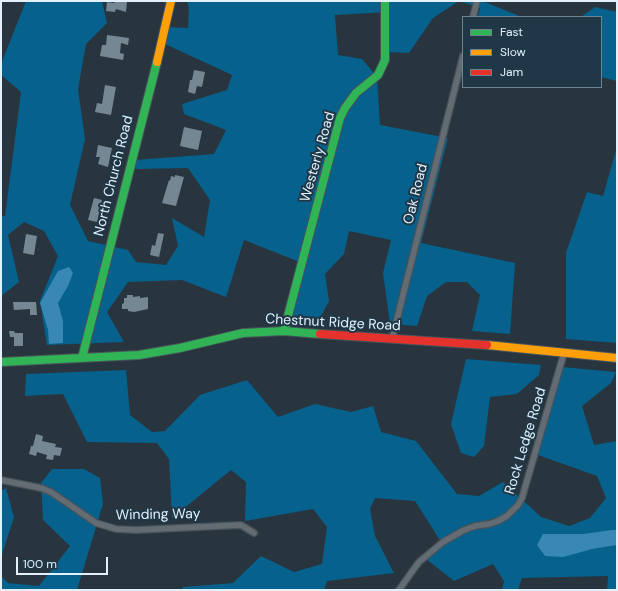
<!DOCTYPE html>
<style>
body{margin:0}
#map{position:relative;width:618px;height:591px;overflow:hidden;background:#28353e;font-family:"DM Sans",sans-serif}
canvas{display:block}
.frame{position:absolute;inset:0;border:2px solid #e3f1fc;pointer-events:none}
.legend{position:absolute;left:462px;top:16px;width:140px;height:72px;box-sizing:border-box;background:#1f3747;border:1px solid #6d818f;margin:0;padding:5px 7px;list-style:none;font-size:12px;color:#e3f1fc}
.legend li{display:flex;align-items:center;gap:8px;height:20px}
.legend b{width:20px;border:1px solid #6d818f}
.scale{position:absolute;left:16px;top:557px;width:92px;height:18px;box-sizing:border-box;border:2px solid #e3f1fc;border-top:0;padding-left:5px;font-size:12px;line-height:14px;white-space:nowrap;color:#e3f1fc;-webkit-text-stroke:3px #1f3747;paint-order:stroke}
</style>
<div id="map">
<canvas width="618" height="591"></canvas>
<div class="frame"></div>
<ul class="legend">
<li><b style="height:5px;background:#30b455"></b>Fast</li>
<li><b style="height:5px;background:#ff9f0a"></b>Slow</li>
<li><b style="height:5px;background:#e5322d"></b>Jam</li>
</ul>
<div class="scale">100 m</div>
</div>
<script>
const ctx = document.querySelector('canvas').getContext('2d');
ctx.lineJoin = 'round';
function fillPath(path, color) {
  ctx.fillStyle = color;
  ctx.fill(path, 'evenodd');
}
function poly(rows) {
  const path = new Path2D();
  for (const r of rows) {
    path.moveTo(r[0], r[1]);
    for (let i = 2; i < r.length; i += 2) path.lineTo(r[i], r[i + 1]);
  }
  return path;
}
function strokePath(path, color, width, dash) {
  ctx.strokeStyle = color;
  ctx.lineWidth = width;
  ctx.lineCap = dash ? 'butt' : 'round';
  ctx.setLineDash(dash || []);
  ctx.stroke(path);
}
function write(font, color, halo, rows, align = 'center') {
  ctx.font = font + ' "DM Sans",sans-serif';
  ctx.lineWidth = 4;
  ctx.setLineDash([]);
  ctx.textBaseline = 'middle';
  ctx.strokeStyle = halo;
  ctx.fillStyle = color;
  for (const [text, x, y, turn = 0] of rows) {
    ctx.save();
    ctx.translate(x, y);
    ctx.rotate((+turn || 0) * Math.PI / 180);
    ctx.textAlign = isNaN(turn) ? turn : align;
    if (halo) ctx.strokeText(text, 0, 0);
    ctx.fillText(text, 0, 0);
    ctx.restore();
  }
}
fillPath(poly([
 [26,1,102,1,107,23,86,44,78,89,85,139,70,205,88,241,128,250,136,262,166,265,178,246,172,218,204,237,210,200,188,168,134,169,135,160,214,154,226,130,184,114,182,104,227,90,232,75,163,43,167,27,188,28,189,8,187,1,459,1,433,18,409,53,388,52,388,12,335,15,338,55,362,59,377,77,380,125,448,138,421,243,515,263,510,334,472,331,480,295,467,282,446,282,427,296,417,326,390,324,383,273,391,240,349,231,344,254,325,274,329,301,320,318,291,316,302,263,244,240,226,297,182,280,128,282,107,312,124,342,47,345,40,301,58,256,44,231,24,222,8,235,19,282,1,296,1,216,5,216,21,92,1,75,1,64],
 [460,1,482,1,522,17,478,17,480,8],
 [595,7,617,12,617,81,601,77,601,17,581,17],
 [617,147,617,343,566,339,566,253,587,192,603,196],
 [466,359,541,365,539,375,517,394,490,397,484,446,474,457,461,453,451,424],
 [562,367,616,372,611,383,582,406,594,445,617,441,617,590,607,590,608,576,522,578,518,590,502,590,504,581,493,564,454,581,426,559,443,545,415,501,375,498,370,509,375,536,394,573,327,581,324,590,181,590,183,587,233,583,261,556,294,572,322,564,327,527,313,509,245,521,246,482,231,470,172,518,169,459,157,443,87,442,63,394,25,396,26,374,126,370,130,415,152,432,165,431,200,395,247,380,278,417,315,404,351,412,373,406,381,432,416,441,457,494,479,496,503,482,541,517,569,526,590,518,606,498,597,476,538,455],
 [52,469,84,469,100,478,103,504,77,590,1,590,1,576,8,583,39,586,70,546,43,520,41,483],
 [6,488,14,517,1,558,1,491]
]), '#06618d');
fillPath(poly([
 [69,267,73,273,68,286,58,303,63,321,63,343,49,344,48,330,40,303,58,271],
 [612,530,617,530,617,545,592,549,563,557,545,556,537,545,543,534,583,534]
]), '#3987b5');
fillPath(poly([
 [115,1,127,1,126,12,116,9,115,12,106,11,107,2,114,3],
 [107,35,129,38,128,45,121,43,120,53,124,54,123,60,100,56,102,45,106,45],
 [194,70,205,72,202,87,197,86,195,94,188,92,190,80,192,80],
 [105,85,116,87,111,115,95,112,97,103,102,104],
 [184,127,202,131,198,150,180,146],
 [98,145,112,148,108,167,98,164,100,157,96,157],
 [175,175,184,177,176,206,162,203,169,180,170,181,171,176,175,177],
 [94,198,102,200,97,222,88,220],
 [158,233,164,234,159,257,150,255,152,245,155,246],
 [26,234,37,236,34,255,23,253],
 [127,295,133,295,133,297,140,296,140,298,148,297,148,309,134,312,128,311,128,309,122,309,122,304,124,303,124,298,127,298],
 [13,302,36,302,37,315,30,315,30,309,14,310],
 [9,331,14,331,15,333,23,333,23,346,14,346,14,337,10,337],
 [36,434,43,436,42,441,56,444,55,447,62,448,60,456,54,455,53,460,46,459,47,455,37,452,36,456,29,454,31,446,33,446]
]), '#758793');
const street = poly([
 [473,17,477,1],
 [392,339,463,56],
 [1,480,41,488,51,492,96,523,116,529,136,530,241,525,254,533],
 [399,590,411,573,419,562,443,542,464,530,475,526,489,524,498,521,507,516,518,505,522,498,564,353]
]);
const fast = poly([
 [284,331,340,118,345,108,356,93,378,75,385,60,385,1],
 [82,358,157,62],
 [1,362,139,355,180,348,243,333,284,331,320,334]
]);
const slow = poly([
 [157,62,171,1],
 [487,345,617,358]
]);
const jam = poly([
 [320,334,487,345]
]);
strokePath(street, '#48535b', 8);
strokePath(fast, '#48535b', 10);
strokePath(slow, '#48535b', 10);
strokePath(jam, '#48535b', 10);
strokePath(street, '#636c73', 5.5);
strokePath(fast, '#30b455', 8);
strokePath(slow, '#ff9f0a', 8);
strokePath(jam, '#e5322d', 8);
write('14px', '#e3f1fc', '#1f3747', [
 ["Westerly Road",318,157,-74],
 ["North Church Road",114,176,-76],
 ["Oak Road",416,194,-76],
 ["Chestnut Ridge Road",333,323,3],
 ["Rock Ledge Road",526,441,-73],
 ["Winding Way",158,515,-1]
]);
</script>
